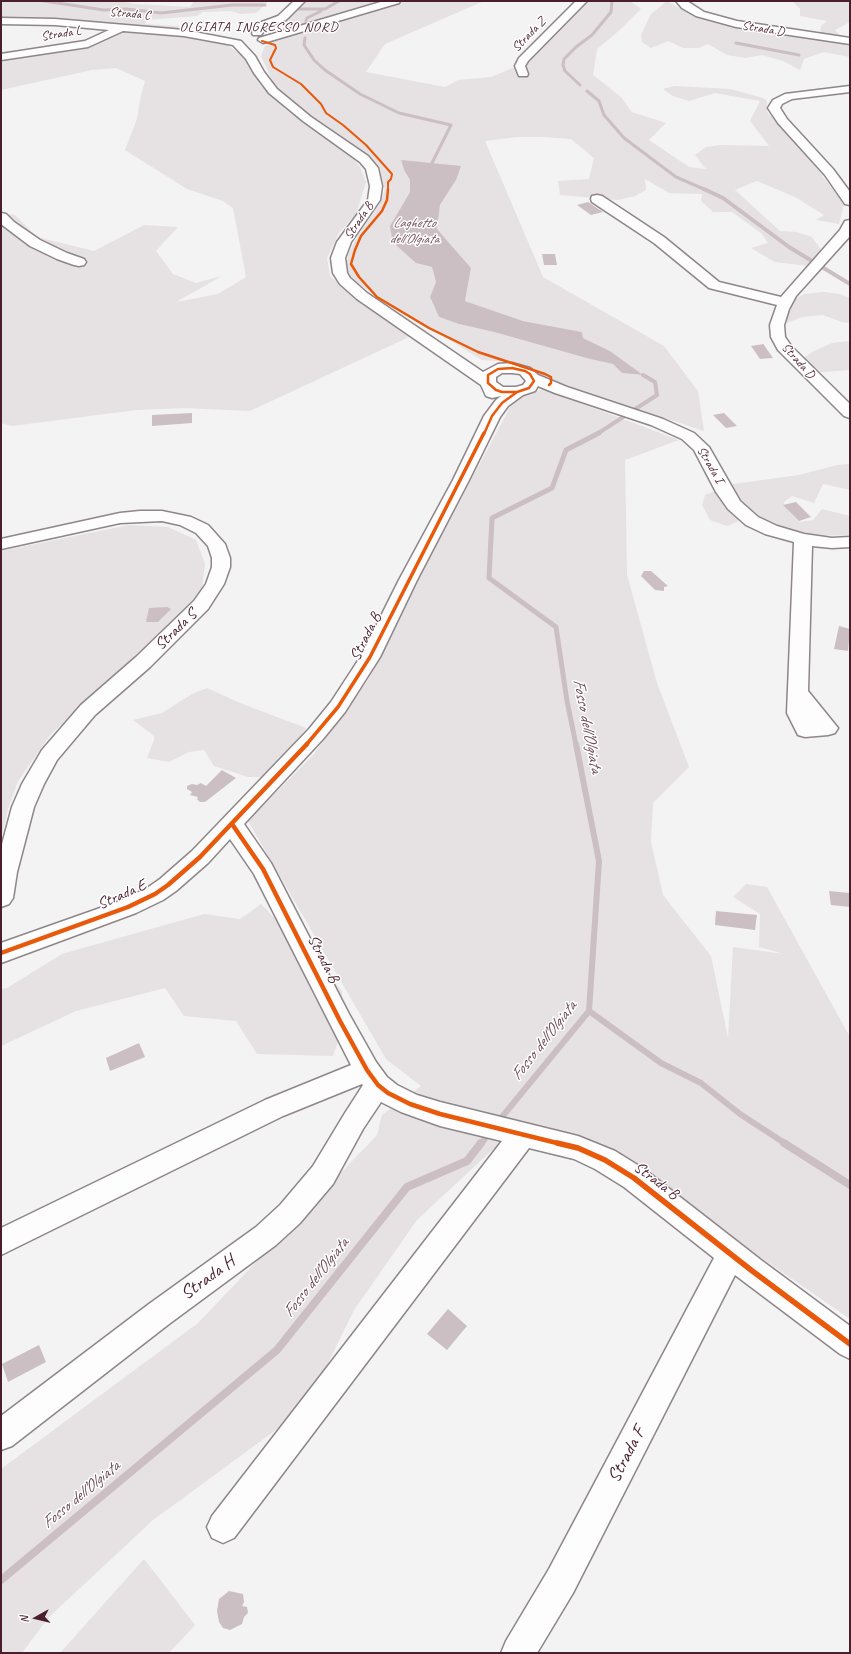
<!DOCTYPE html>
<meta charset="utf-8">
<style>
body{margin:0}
#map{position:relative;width:851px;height:1654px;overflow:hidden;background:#f3f3f3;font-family:Caveat,sans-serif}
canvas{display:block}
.frame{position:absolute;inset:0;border:2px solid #4a1f2b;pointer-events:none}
.north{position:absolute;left:16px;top:1598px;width:40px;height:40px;-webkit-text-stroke:3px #fff;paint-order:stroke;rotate:262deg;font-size:11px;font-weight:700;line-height:16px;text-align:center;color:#4a1f2b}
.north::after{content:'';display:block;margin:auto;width:14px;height:18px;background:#4a1f2b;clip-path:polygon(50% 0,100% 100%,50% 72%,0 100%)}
</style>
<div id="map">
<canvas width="851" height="1654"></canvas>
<div class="frame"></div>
<div class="north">N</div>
</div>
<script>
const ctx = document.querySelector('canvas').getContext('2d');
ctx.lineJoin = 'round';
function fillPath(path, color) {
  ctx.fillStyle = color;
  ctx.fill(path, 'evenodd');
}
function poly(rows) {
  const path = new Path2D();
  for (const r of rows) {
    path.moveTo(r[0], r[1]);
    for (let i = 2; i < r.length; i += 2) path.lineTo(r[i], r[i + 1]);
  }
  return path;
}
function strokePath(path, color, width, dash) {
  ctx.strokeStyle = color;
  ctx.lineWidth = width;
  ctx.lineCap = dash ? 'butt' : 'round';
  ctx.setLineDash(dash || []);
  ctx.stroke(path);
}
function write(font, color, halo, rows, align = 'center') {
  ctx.font = font + ' Caveat,sans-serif';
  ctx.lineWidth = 3;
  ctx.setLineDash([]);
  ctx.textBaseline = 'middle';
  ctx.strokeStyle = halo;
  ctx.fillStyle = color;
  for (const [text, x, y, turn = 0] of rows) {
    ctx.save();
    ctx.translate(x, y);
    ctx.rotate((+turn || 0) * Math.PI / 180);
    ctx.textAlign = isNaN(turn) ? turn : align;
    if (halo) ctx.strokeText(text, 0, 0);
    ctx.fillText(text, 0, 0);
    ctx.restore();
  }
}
fillPath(poly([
 [1,1,121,1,134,4,190,7,194,1,269,1,256,13,240,14,231,11,203,12,197,16,147,20,145,24,179,26,178,29,130,28,1,20],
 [307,1,484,1,385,44,366,72,445,87,458,80,491,77,520,65,580,1,630,1,641,9,622,28,597,49,593,75,621,97,632,112,666,123,649,140,689,167,706,169,695,155,706,147,721,145,769,146,750,121,760,101,715,93,689,101,673,96,663,89,674,86,730,89,763,98,767,101,767,112,798,144,844,204,839,224,816,220,824,215,795,197,757,181,735,190,780,231,797,232,812,237,822,251,808,266,775,262,751,248,768,243,762,234,732,212,713,212,701,201,702,194,669,193,645,179,646,190,635,196,618,200,560,195,558,181,589,179,594,158,571,139,543,137,517,137,485,141,543,277,664,346,698,391,704,431,545,378,530,367,512,362,482,360,353,281,346,268,348,255,357,237,379,205,385,190,379,166,367,156,293,103,273,82,261,56,265,46,277,39,287,20],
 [401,160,456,180,440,205,437,229,471,268,465,301,523,321,582,332,583,338,610,351,642,375,622,373,613,364,590,359,494,332,459,324,439,317,430,297,436,282,432,267,416,263,390,226,410,192,410,180,404,170],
 [667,1,695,17,744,31,846,43,850,45,850,57,824,52,804,59,800,70,783,61,762,55,745,58,727,55,708,44,699,48,683,48,668,41,651,48,642,42,641,35,651,14],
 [792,1,850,1,850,22,835,30,844,39,820,36,821,26,827,21,800,16,800,9],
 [107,29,177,34,222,42,245,57,260,85,287,111,351,156,360,167,366,182,356,214,339,233,327,258,330,276,348,292,409,337,250,411,184,408,137,410,12,426,1,423,1,213,15,215,37,237,94,251,144,225,178,227,156,251,173,274,196,283,222,276,176,302,218,294,246,277,233,208,223,201,187,189,125,150,137,119,140,100,145,81,116,68,92,70,1,90,1,52,72,43,96,36],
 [824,292,840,294,850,298,850,323,842,322,823,315,802,317,787,323,784,316,788,303,804,294],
 [850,341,850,370,808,373,797,362,814,351,832,343],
 [543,389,679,440,625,460,627,575,657,683,689,767,653,803,651,842,663,895,711,956,728,1038,733,947,784,954,759,947,760,914,733,897,746,884,767,887,850,1037,850,1319,601,1147,525,1124,491,1151,417,1220,354,1310,306,1408,153,1520,48,1618,22,1653,1,1653,1,1469,198,1323,377,1135,382,1115,421,1086,386,1059,248,821,313,755,368,680,416,583,515,398],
 [850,464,850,490,823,484,814,503,792,496,784,502,784,505,799,522,813,520,822,509,850,516,850,535,810,536,743,517,737,522,727,526,710,520,702,505,705,495,733,484,799,475,837,465],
 [129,525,168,527,196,540,205,564,202,589,177,620,51,734,18,781,8,809,1,839,1,551],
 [207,688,240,703,306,728,271,777,248,777,214,766,204,750,189,752,169,762,147,758,154,740,154,736,133,720,162,713,192,694],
 [261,904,342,991,341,1033,333,1056,257,1054,236,1021,184,1016,165,988,76,1011,1,1046,1,989,7,988,62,954,204,914,240,919],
 [144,1559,195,1625,169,1653,60,1653]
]), '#e6e1e2');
fillPath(poly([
 [401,160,461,166,456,180,440,205,437,229,471,268,465,301,523,321,582,332,583,338,610,351,643,375,622,373,613,364,590,359,494,332,459,324,439,317,430,297,436,282,432,267,416,263,397,246,392,238,390,226,410,192,410,180,404,170],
 [588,202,603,212,591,215,577,205],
 [542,254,555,254,557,265,544,265],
 [764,344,764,345,773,358,760,359,751,346],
 [192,413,192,423,152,426,152,415],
 [724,413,737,426,726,428,713,415],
 [796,502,811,517,799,521,783,505],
 [644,571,651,571,668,586,664,587,664,591,655,590,641,576],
 [167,607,171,609,158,622,146,622,149,608],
 [839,626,850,629,848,651,834,649],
 [222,770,236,778,205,802,200,802,197,799,198,797,190,795,192,792,187,789,187,786,192,784,197,785,201,783,206,786],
 [829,891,850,893,850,907,831,905],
 [716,911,757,915,755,930,715,925],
 [139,1043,145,1057,110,1071,106,1058],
 [448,1309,467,1326,447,1350,427,1334],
 [39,1345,46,1362,8,1382,2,1364],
 [229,1591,243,1594,244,1602,242,1606,247,1607,248,1613,244,1617,242,1624,230,1630,223,1628,219,1622,217,1611,219,1599]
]), '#cbbfc3');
strokePath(poly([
 [44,1,104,10,126,9,161,13,232,5,265,5],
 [299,9,325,9,339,1],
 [306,21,307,18,321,11],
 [305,38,304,45,314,60,325,70,360,94,399,113,451,125,432,163],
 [736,43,799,55],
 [580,85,565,71,563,65,564,59,576,47,592,35,611,12,612,1],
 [587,91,599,101,604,115,624,138,676,177,706,190]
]), '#cbbfc3', 3);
strokePath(poly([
 [704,189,723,198,789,247,850,284],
 [597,434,657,395,655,382,643,375]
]), '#cbbfc3', 4);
strokePath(poly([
 [576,745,567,701,556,627,489,578,492,518,552,488,566,450,599,433]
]), '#cbbfc3', 5);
strokePath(poly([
 [589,1011,661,1063,701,1083,740,1114,786,1144],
 [497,1123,589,1011,599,861,576,744],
 [481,1144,490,1132]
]), '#cbbfc3', 6);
strokePath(poly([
 [784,1143,850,1185],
 [1,1580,277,1350,407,1187,467,1161,481,1143]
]), '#cbbfc3', 8);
const minor = poly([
 [294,1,305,1,286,20,267,27,261,35,253,35,252,33,253,30,259,23,278,16,294,1],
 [384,1,400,1,399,3,267,42,263,43,258,40,259,38,384,1],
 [576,1,587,1,528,61,525,66,528,74,527,76,519,76,515,66,519,58,576,1],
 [676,1,687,1,704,12,737,21,850,38,850,44,736,27,696,16,682,8,676,1],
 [1,18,55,19,184,30,241,41,255,56,264,72,277,89,311,117,368,156,378,168,382,186,380,200,351,242,345,258,347,273,350,278,367,293,483,372,498,364,512,363,530,368,538,375,567,387,663,419,694,433,709,447,740,501,758,517,777,526,804,534,832,538,850,537,850,547,832,548,812,546,808,691,838,728,835,733,828,735,805,737,798,735,787,713,794,542,765,534,746,525,728,509,716,492,694,450,682,439,651,425,555,393,538,386,535,391,523,395,508,406,500,417,469,480,417,580,380,657,345,712,323,739,244,824,271,863,349,1014,376,1062,387,1077,397,1085,417,1095,440,1102,578,1136,615,1151,644,1169,761,1260,850,1326,850,1359,840,1354,735,1275,573,1593,537,1653,501,1653,506,1641,549,1569,714,1258,624,1187,595,1169,574,1159,529,1148,234,1538,223,1543,212,1538,207,1527,212,1516,502,1141,440,1126,401,1112,381,1102,363,1129,333,1184,300,1223,276,1245,169,1324,12,1446,1,1450,1,1416,149,1304,256,1227,280,1205,313,1166,345,1113,363,1085,362,1084,283,1116,1,1255,1,1228,265,1100,351,1065,254,874,230,839,208,863,176,891,163,900,136,913,1,963,1,943,120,901,147,888,160,879,192,851,309,729,331,702,361,656,399,580,453,480,484,416,496,400,501,396,492,398,486,396,481,385,357,299,340,284,333,273,331,258,337,242,368,200,370,186,366,169,360,162,303,121,269,93,254,73,246,59,233,45,184,36,123,31,88,47,1,60,1,54,85,41,109,30,55,25,1,24,1,18],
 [502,373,512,373,520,374,526,381,523,385,516,387,503,387,496,382,496,377,502,373],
 [850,86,850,92,792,99,782,104,780,108,787,119,833,169,850,192,850,205,845,204,825,175,778,123,768,108,773,100,785,94,850,86],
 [597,195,602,196,664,237,719,282,781,297,840,230,845,221,850,220,850,236,796,296,789,309,784,325,785,337,792,347,850,404,850,418,844,416,778,350,771,337,770,325,777,305,709,288,654,243,592,202,591,199,592,196,597,195],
 [1,213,6,214,14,222,40,240,67,253,84,259,86,262,84,265,79,266,74,265,57,259,30,246,1,224,1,213],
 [140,511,162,511,191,517,208,525,225,544,230,558,230,567,224,584,208,609,150,667,95,715,57,760,44,784,34,807,17,872,13,898,9,904,1,907,1,848,12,807,22,784,42,750,81,705,136,657,194,601,206,584,212,567,212,558,208,546,196,533,180,525,162,521,120,523,1,549,1,539,120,513,140,511]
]);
strokePath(minor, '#8e8688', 3);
fillPath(minor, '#fdfdfd');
strokePath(poly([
 [262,41,275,45,276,48,270,60,273,67,301,84,321,104,326,113,343,125,366,145,392,174,391,179,388,182,388,190]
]), '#e8590c', 2);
strokePath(poly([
 [388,189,387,200,382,211,361,236,355,250,351,264,359,277,377,297,429,328,478,352,545,374,551,377,551,383,549,385],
 [512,368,525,371,530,374,534,381,529,388,517,392,502,392,496,390,488,383,488,375,498,369,512,368],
 [484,434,492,416,502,403,517,392]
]), '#e8590c', 2.5);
strokePath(poly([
 [306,745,338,707,370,657,484,433]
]), '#e8590c', 3.5);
strokePath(poly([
 [232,824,263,869,340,1021,367,1070,378,1085,388,1093,410,1104,440,1114,561,1144],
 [1,953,128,907,155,894,168,885,200,857,307,744]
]), '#e8590c', 4.5);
strokePath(poly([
 [557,1143,578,1148,605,1160,634,1178,751,1270,850,1344]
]), '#e8590c', 5.5);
write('13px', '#4a1f2b', '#fff', [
 ["Strada C",130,14,5],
 ["Strada D",763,29,9],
 ["Strada L",61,34,-9],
 ["Strada Z",529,35,-46],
 ["Strada B",359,221,-56],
 ["Strada D",798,361,48],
 ["Strada I",710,465,60]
]);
ctx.letterSpacing = '1px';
write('14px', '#4a1f2b', '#fff', [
 ["OLGIATA INGRESSO NORD",259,27]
]);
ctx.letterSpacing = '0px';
write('italic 14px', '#714f59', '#fff', [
 ["Laghetto",414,223],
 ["dell'Olgiata",414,239]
]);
write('16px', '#4a1f2b', '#fff', [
 ["Strada S",176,630,-44],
 ["Strada B",366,637,-63],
 ["Strada E",122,895,-24],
 ["Strada B",323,959,63],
 ["Strada B",656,1181,37]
]);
write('italic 17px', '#714f59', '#fff', [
 ["Fosso dell’Olgiata",587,726,79],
 ["Fosso dell’Olgiata",544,1041,-52],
 ["Fosso dell’Olgiata",316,1278,-52],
 ["Fosso dell’Olgiata",81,1495,-40]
]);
write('19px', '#4a1f2b', '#fff', [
 ["Strada H",208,1278,-36],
 ["Strada F",627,1455,-62]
]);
</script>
